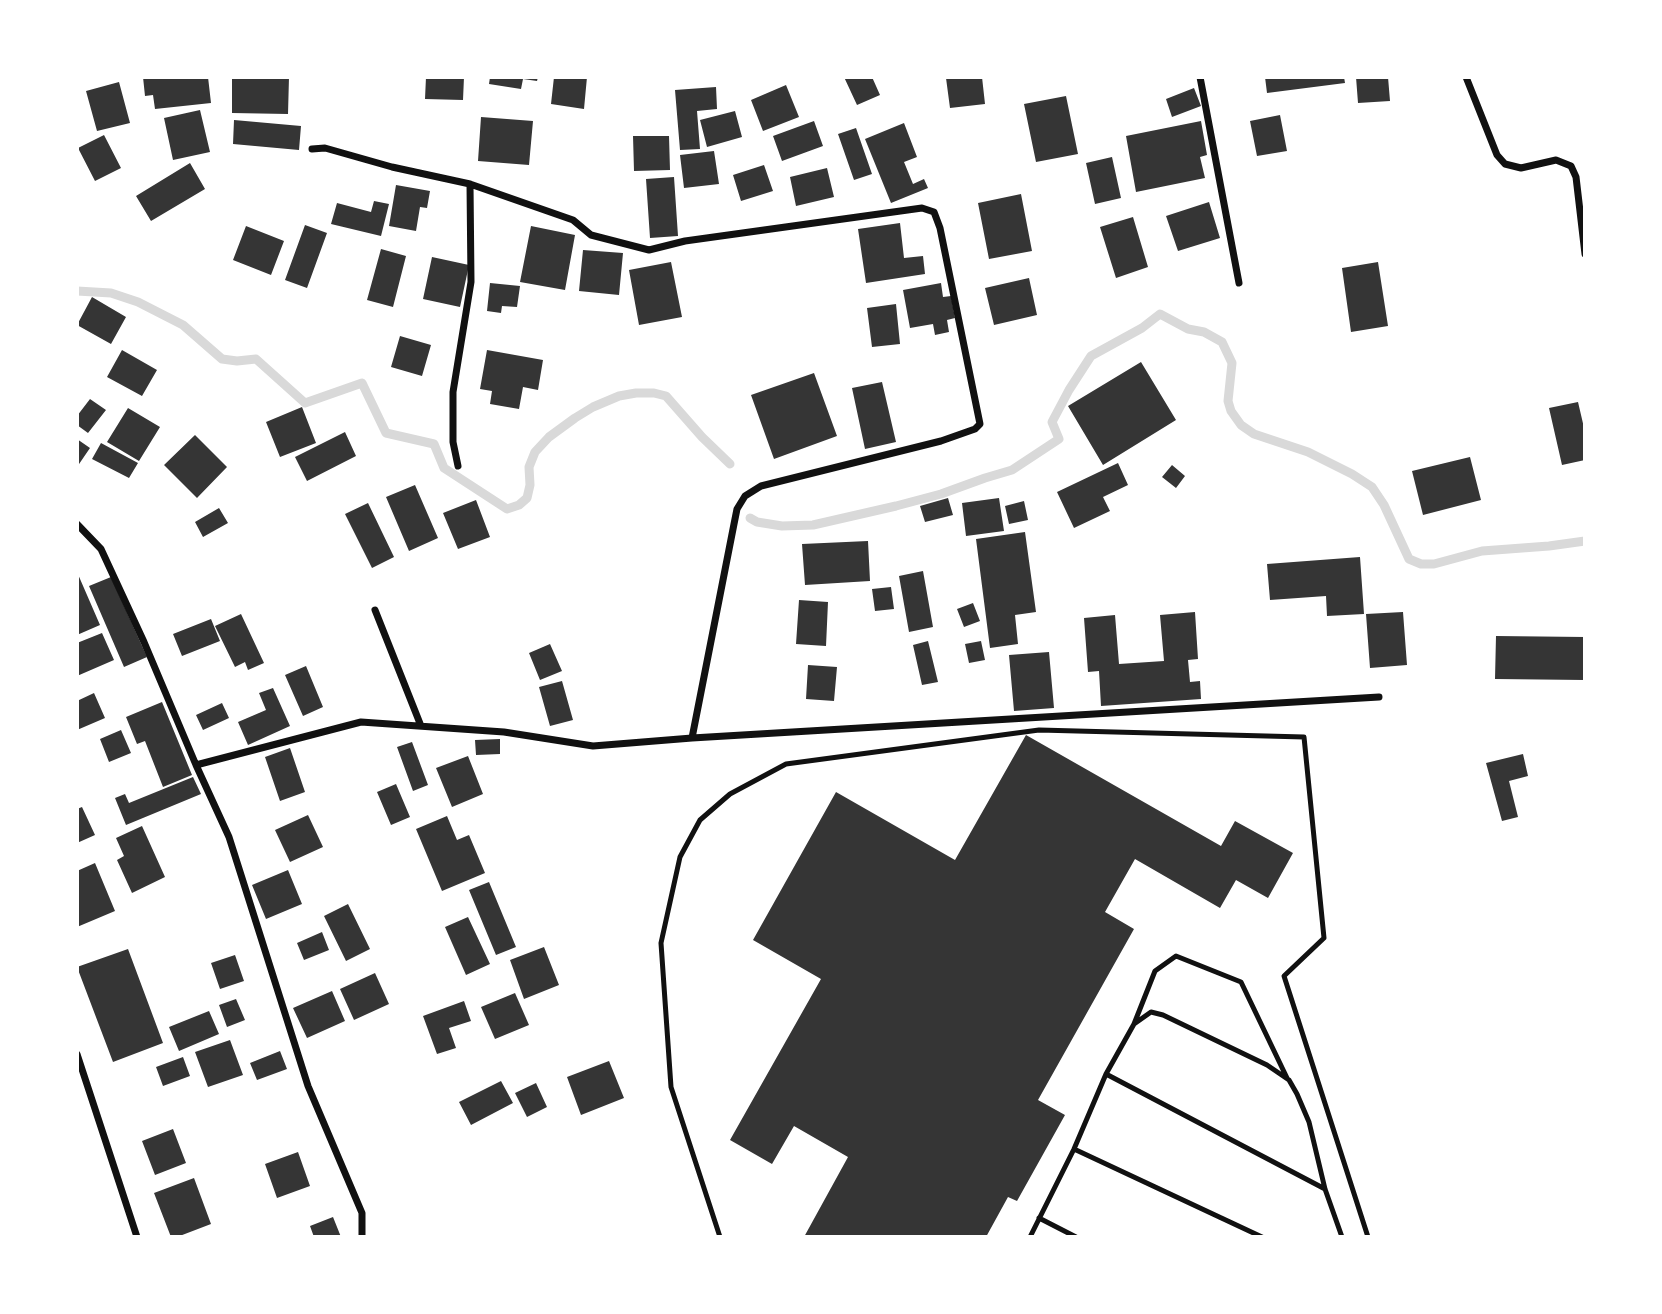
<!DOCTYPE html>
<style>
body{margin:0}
#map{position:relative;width:1662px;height:1314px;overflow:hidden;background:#fff;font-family:"Fira Sans",sans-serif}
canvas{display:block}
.frame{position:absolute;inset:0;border:79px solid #fff;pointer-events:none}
</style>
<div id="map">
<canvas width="1662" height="1314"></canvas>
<div class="frame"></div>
</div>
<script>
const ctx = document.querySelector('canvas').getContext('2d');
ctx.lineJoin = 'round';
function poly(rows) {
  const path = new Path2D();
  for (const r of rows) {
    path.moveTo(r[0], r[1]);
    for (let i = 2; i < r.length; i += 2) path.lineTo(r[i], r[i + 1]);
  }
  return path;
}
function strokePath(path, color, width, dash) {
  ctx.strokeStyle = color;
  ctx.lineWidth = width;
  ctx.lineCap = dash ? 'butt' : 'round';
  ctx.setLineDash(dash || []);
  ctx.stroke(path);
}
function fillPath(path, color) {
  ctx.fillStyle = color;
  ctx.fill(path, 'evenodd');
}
strokePath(poly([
 [77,291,111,293,138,302,183,325,222,359,237,361,256,359,305,403,362,383,386,433,434,444,444,468,507,509,519,505,527,498,530,485,529,467,535,452,549,437,575,418,593,407,619,396,636,393,654,393,666,396,702,437,730,464],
 [750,518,757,522,782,526,813,525,896,506,941,494,985,478,1012,470,1059,439,1052,422,1069,390,1091,356,1142,328,1160,314,1188,329,1204,332,1222,342,1232,363,1228,401,1231,411,1241,425,1254,434,1308,452,1352,474,1372,487,1384,505,1409,559,1421,564,1434,564,1482,551,1549,546,1585,541]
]), '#d9d9d9', 9);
fillPath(poly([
 [143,77,208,77,211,103,155,109,153,95,145,96],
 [232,77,289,77,288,114,232,113],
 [426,77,464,77,463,100,425,99],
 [490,77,538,77,537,81,523,79,521,89,489,84],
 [554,77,587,77,584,109,551,104],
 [844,77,872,77,880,95,857,105],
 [982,77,985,104,950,108,946,78],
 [1265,77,1344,77,1345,83,1267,93],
 [1356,77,1388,77,1390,101,1358,103],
 [119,82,130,123,97,131,86,91],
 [786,85,799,117,763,131,751,100],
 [716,87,717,109,697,111,700,149,680,150,675,90],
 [1194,88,1201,106,1172,117,1166,99],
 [1066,96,1078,154,1036,162,1024,104],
 [200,110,210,152,173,160,164,118],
 [735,111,742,137,707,147,700,120],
 [1280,115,1287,151,1257,156,1250,121],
 [481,117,533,121,529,165,478,161],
 [234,120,301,126,299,150,233,144],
 [814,121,823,146,782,161,773,136],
 [1201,121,1207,155,1200,157,1205,178,1136,192,1126,136],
 [904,123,917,157,904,162,913,184,924,179,928,188,891,203,865,139],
 [856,128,872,174,854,180,838,134],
 [104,135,121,168,95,181,78,148],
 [633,136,669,136,670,170,634,171],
 [714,151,719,184,684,188,680,155],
 [1112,157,1121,198,1095,204,1086,163],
 [190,163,205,189,151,221,136,196],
 [764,165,773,191,741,201,733,175],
 [827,168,834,197,796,206,790,177],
 [674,177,678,236,650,238,646,179],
 [396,185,430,191,427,208,420,207,416,231,389,226],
 [1021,194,1032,251,989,259,978,203],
 [374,201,389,204,381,236,331,224,337,203,371,212],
 [1209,202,1220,238,1178,251,1166,216],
 [1133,217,1148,267,1116,278,1100,227],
 [900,223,904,258,923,256,925,274,866,283,858,229],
 [305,225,327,233,307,288,285,280],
 [246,226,284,241,271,275,233,260],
 [531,226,575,235,565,290,520,282],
 [381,249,406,256,393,307,367,300],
 [583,250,623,253,619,295,579,291],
 [432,257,469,265,460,307,423,299],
 [671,262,682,317,639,325,629,270],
 [1378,262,1388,326,1351,332,1342,268],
 [1029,278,1037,315,994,325,985,288],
 [490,283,520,286,517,307,502,306,501,313,487,311],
 [941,283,943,297,951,296,955,318,947,320,949,332,935,335,933,324,910,328,903,290],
 [92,297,126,317,111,344,77,325],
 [896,304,900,344,872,347,867,308],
 [400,336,431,345,422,376,391,367],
 [122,350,157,370,142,396,107,377],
 [487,350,543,360,538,390,523,387,519,409,490,404,492,391,480,389],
 [1141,362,1176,420,1103,465,1068,406],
 [814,373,837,436,774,459,751,395],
 [882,382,896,442,865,449,852,388],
 [90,399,106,410,88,433,77,425,77,416],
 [1578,402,1585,432,1585,460,1562,465,1549,408],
 [302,407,316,443,280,457,266,422],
 [128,408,160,427,139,461,107,442],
 [345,432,356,456,307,481,295,457],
 [195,435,227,467,197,498,164,465],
 [77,439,90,448,77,467],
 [101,443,138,463,129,478,92,459],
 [1470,457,1481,500,1423,515,1412,471],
 [1118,463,1128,485,1103,497,1110,511,1074,528,1057,492],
 [1172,465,1185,476,1176,488,1162,477],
 [415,485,438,538,409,551,386,497],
 [948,498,953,515,925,522,920,506],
 [999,498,1004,531,966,536,962,503],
 [476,500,490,537,458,549,443,513],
 [1024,501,1028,520,1009,524,1005,506],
 [368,503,394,557,372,568,345,514],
 [219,508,228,523,203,537,195,522],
 [1025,532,1036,612,1015,615,1018,644,990,648,976,539],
 [868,541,870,581,805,585,802,544],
 [1360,557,1364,614,1327,616,1326,596,1270,600,1267,564],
 [923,571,933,627,909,632,899,576],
 [77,572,100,625,77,635],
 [111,577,147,657,124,667,89,586],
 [891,587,894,609,875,611,872,589],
 [799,600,828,602,826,646,796,644],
 [973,603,980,621,964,627,957,609],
 [1195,612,1198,659,1188,660,1190,682,1200,681,1201,699,1101,706,1099,671,1088,672,1084,618,1115,615,1119,664,1164,661,1160,615],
 [1403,612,1407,665,1370,668,1366,614],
 [241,614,264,663,248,670,245,662,235,667,215,626],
 [211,619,220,641,182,656,173,634],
 [102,633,114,660,77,676,77,643],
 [1496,636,1585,637,1585,680,1495,679],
 [928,641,938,682,922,685,913,645],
 [981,641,985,660,969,663,965,644],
 [550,644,562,671,540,680,529,653],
 [1049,652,1054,708,1014,711,1009,655],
 [808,665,837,667,834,701,806,699],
 [306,666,323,707,303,716,285,675],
 [562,681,573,720,550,726,539,687],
 [273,688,290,726,248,745,238,722,266,710,259,693],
 [94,693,105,718,77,730,77,701],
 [162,702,192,775,163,787,145,741,137,744,126,717],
 [222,703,229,718,203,730,196,715],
 [121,730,131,753,109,762,100,739],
 [1026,735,1221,846,1235,821,1293,853,1268,898,1236,880,1220,908,1135,859,1105,912,1134,929,1038,1100,1065,1115,1017,1201,1008,1197,986,1237,804,1237,848,1157,794,1126,772,1164,730,1140,821,979,753,940,836,792,955,860],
 [500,739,500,754,476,755,475,740],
 [412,742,428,785,413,791,397,747],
 [290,748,305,792,280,801,265,757],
 [1523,754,1528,776,1509,781,1518,817,1502,821,1486,763],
 [468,756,483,794,452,807,436,768],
 [193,777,201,794,126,825,115,798,125,794,129,803],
 [396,784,410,817,391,825,377,792],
 [82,807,95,835,77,843,77,809],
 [308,815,323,847,290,862,275,830],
 [447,816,457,840,469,835,485,873,442,891,416,829],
 [142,826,165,877,132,893,117,860,124,856,116,838],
 [95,863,115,911,77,927,77,871],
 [288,870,302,904,266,919,252,885],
 [489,882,516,947,496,955,469,890],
 [348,904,370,949,346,961,324,916],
 [468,917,490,964,466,975,445,927],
 [322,932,329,950,304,960,297,943],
 [544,947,559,985,524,999,510,960],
 [128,949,163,1043,113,1062,77,967],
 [235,955,244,981,220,989,211,963],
 [375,973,389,1004,354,1020,340,989],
 [332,991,345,1021,307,1038,293,1008],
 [515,993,529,1025,495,1039,481,1007],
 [236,999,245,1020,227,1027,219,1005],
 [464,1001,471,1021,449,1028,456,1048,437,1054,423,1016],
 [209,1011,219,1034,179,1051,169,1027],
 [230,1040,243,1075,208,1087,195,1052],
 [280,1051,287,1069,257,1080,250,1063],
 [183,1057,190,1076,163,1086,156,1067],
 [609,1061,624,1098,581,1115,567,1077],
 [501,1081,513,1103,471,1125,459,1102],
 [536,1083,547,1107,527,1117,515,1093],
 [173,1129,186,1163,155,1175,142,1141],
 [298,1152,310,1186,277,1198,265,1164],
 [194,1178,211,1224,177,1237,171,1237,154,1193],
 [333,1217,341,1237,314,1237,310,1226]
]), '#353535');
strokePath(poly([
 [1134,1024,1155,971,1176,956,1241,982,1287,1078],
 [1106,1074,1325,1189],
 [1074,1149,1262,1237],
 [1039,1218,1076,1237],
 [720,1237,671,1087,661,943,680,857,700,820,730,794,786,764,1039,730,1304,737,1324,938,1284,976,1368,1237],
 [1030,1237,1074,1149,1106,1074,1134,1024,1151,1012,1163,1015,1267,1065,1289,1080,1297,1094,1309,1122,1325,1189,1342,1237]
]), '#111', 5);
strokePath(poly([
 [1200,77,1239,283],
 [1466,77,1497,155,1505,164,1521,168,1556,160,1571,166,1576,177,1585,254],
 [312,149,325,148,392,167,470,184,573,220,591,235,649,250,685,241,922,208,934,212,940,228,980,424,975,429,941,441,761,486,745,496,737,509,734,524,692,738],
 [458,466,453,442,453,392,471,282,470,184],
 [77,524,101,549,144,642,196,765,229,837,308,1086,362,1213,362,1237],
 [375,610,421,726],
 [196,765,361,722,504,732,593,746,692,738,1379,697],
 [77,1054,137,1237]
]), '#111', 7);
</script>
